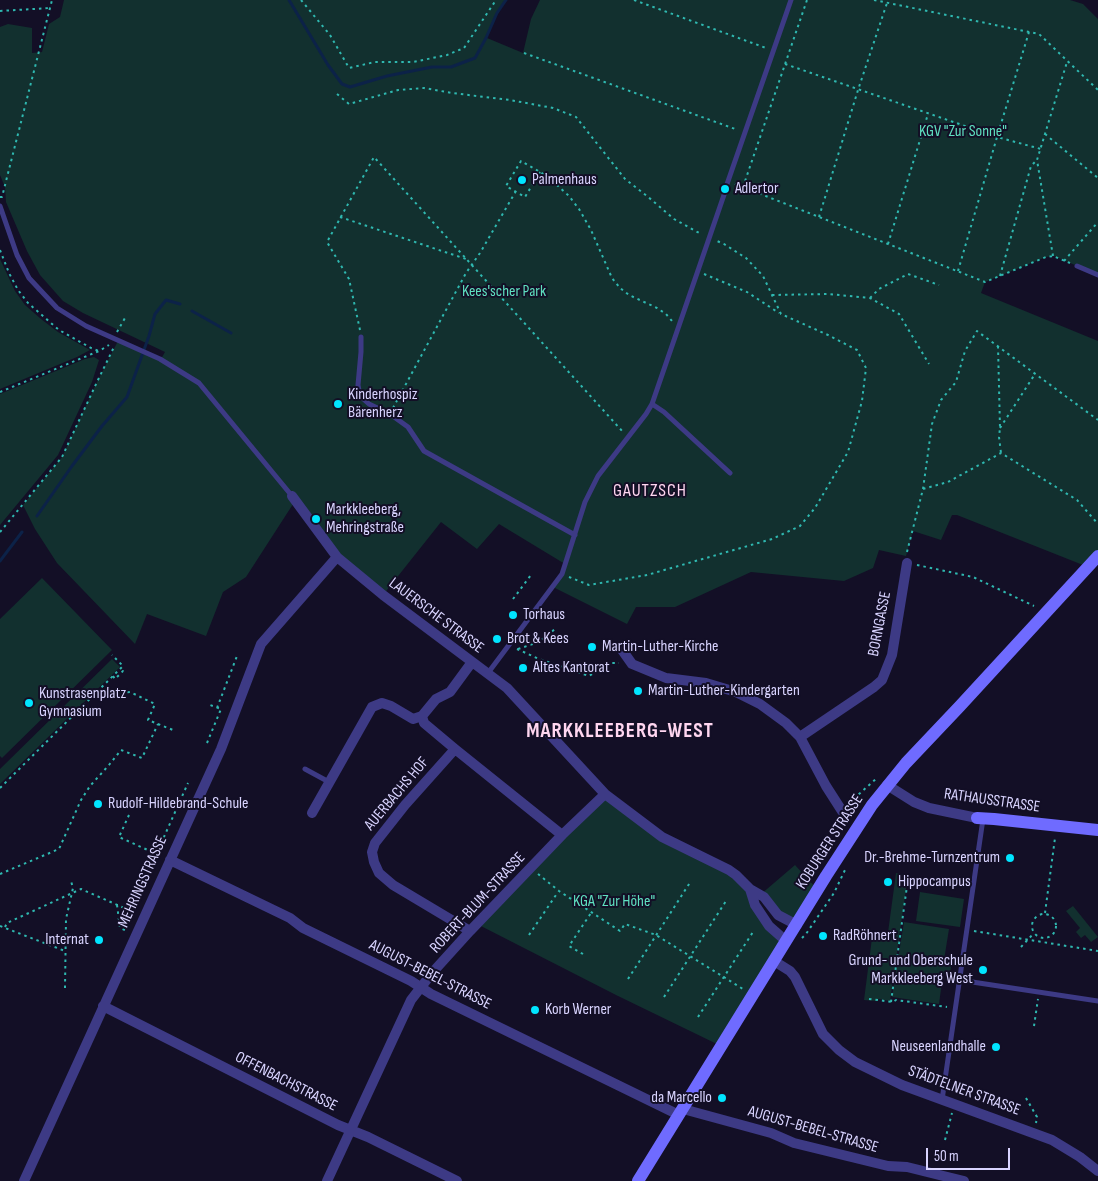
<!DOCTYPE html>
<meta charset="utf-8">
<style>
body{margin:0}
#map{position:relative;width:1098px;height:1181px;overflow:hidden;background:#130f26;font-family:"Sofia Sans Condensed",sans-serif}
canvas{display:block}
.scale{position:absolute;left:926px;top:1148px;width:84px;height:22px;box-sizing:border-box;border:2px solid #d9d4ff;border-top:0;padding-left:6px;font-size:15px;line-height:18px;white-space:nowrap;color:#d9d4ff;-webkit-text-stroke:4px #130f26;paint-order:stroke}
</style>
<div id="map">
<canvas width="1098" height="1181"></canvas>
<div class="scale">50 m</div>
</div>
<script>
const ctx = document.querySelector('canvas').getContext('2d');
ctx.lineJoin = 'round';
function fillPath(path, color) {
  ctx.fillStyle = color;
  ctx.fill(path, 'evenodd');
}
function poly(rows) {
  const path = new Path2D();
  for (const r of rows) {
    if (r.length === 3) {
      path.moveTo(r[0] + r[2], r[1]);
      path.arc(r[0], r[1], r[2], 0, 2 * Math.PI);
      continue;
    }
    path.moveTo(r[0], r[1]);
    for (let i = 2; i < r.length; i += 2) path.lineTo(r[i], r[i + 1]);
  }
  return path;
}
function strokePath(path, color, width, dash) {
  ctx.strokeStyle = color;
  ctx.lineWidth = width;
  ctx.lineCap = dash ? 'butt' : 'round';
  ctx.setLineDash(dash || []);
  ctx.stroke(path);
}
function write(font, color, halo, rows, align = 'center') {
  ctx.font = font + ' "Sofia Sans Condensed",sans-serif';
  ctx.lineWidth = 4;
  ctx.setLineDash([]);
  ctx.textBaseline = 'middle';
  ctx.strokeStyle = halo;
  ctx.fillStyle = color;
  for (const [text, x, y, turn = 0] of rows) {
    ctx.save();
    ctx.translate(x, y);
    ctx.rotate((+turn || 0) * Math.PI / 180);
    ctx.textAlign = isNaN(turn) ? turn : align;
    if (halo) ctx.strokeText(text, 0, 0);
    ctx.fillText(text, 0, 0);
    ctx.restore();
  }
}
fillPath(poly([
 [64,0,506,0,497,13,487,38,523,53,531,19,540,0,1070,0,1083,4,1098,19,1098,275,1054,256,1046,257,985,282,981,293,1098,341,1098,556,1088,567,957,515,952,515,941,540,913,531,906,556,879,550,873,568,844,581,751,572,675,607,636,607,627,624,553,587,565,564,499,524,477,549,441,522,383,595,337,557,295,501,246,577,223,592,206,636,147,614,135,644,57,563,35,529,23,505,62,457,97,382,118,341,161,359,165,352,83,313,63,301,40,275,27,251,6,202,5,187,0,175,0,27,8,24,32,28,32,53,42,52,49,24,60,17],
 [0,259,15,291,25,305,41,319,58,332,90,350,77,357,0,389],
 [94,357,99,360,92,382,58,455,0,525,0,394,85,359],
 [42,578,112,650,2,758,0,756,0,619],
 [112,659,120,667,0,784,0,769],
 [605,794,662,837,736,875,755,905,786,941,721,1046,616,995,477,924],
 [795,865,818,890,797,925,760,895],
 [896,873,908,875,890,1001,879,999,876,1001,864,1000,872,938,887,940],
 [920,892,964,899,960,927,916,921],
 [1073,906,1098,937,1091,942,1085,935,1081,938,1076,932,1080,928,1066,911],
 [904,922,949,929,944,960,952,961,950,974,943,974,939,1004,892,997]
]), '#12302f');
strokePath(poly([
 [289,0,328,65,342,84,350,87,387,76,432,67,451,67,475,58,486,38,497,13,506,0],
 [192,311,231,333],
 [37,516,72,466,102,426,127,397,149,336,155,314,166,300,180,304],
 [0,561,22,532]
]), '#0c2248', 3);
strokePath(poly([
 [301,0,330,35,349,68,375,62,413,62,447,55,464,48,496,0],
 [634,0,766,48],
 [874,0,1039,34,1098,90],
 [0,11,50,8],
 [524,53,738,130],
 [785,64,997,137,1041,149],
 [337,94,349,104,398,90,424,88,452,93,510,100,553,108,576,117,625,179,647,196,674,219,701,234],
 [1045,134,1098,178],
 [540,172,525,197,506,186,521,161,540,172,548,177,569,196,579,209,591,230,612,278,620,288,629,295,657,308,666,314,672,321],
 [735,184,985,282,1046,257,1053,256,1070,263],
 [743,187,807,0],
 [0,197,2,197,52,0],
 [340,217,466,259],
 [819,217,858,90,887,3],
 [888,244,928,114],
 [0,250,9,273,18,290,28,303,59,330,91,348,99,351],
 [1053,256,1037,160,1067,62],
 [1064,261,1098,222],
 [958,271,997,137,1029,32],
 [704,274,747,292,779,313],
 [1000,276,1031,166,1037,160],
 [772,295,828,294,870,298,899,314,929,364],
 [870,298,879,289,908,274,939,285],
 [360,330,349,279,327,242,374,157,623,432],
 [117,332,125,318],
 [998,346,1000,428,999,437,1001,453],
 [0,392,99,351,109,345],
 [393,408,466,273,480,253,516,191],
 [1000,428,1035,374],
 [923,489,948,482,1001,453,1077,500,1098,524],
 [0,532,62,457,97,382,114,347],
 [907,552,923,489,932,424,941,400,956,382,965,351,977,331,1098,420],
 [917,565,973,577,1034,606],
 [569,577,589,585,647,575,772,539,800,526,815,508,848,452,862,401,866,368,857,350,828,335,781,314,763,276,746,258,724,244,717,241],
 [513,599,531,575],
 [517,649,539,659,589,676,610,663,619,663],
 [518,649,539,642,555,629],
 [113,676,115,679,123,671,127,672],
 [95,695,130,692,155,704,148,720,173,730],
 [217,708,237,656],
 [207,743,221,709,210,705],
 [0,788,123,666,112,655],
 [849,803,877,778],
 [129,815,119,837,161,856],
 [0,874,59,849,81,800,90,786,109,765,121,750,142,758,158,724],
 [538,874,559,891,620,931,625,924,656,935,743,989],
 [117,905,120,928,127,931],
 [1045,913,1055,838],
 [1044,926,12],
 [0,926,65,951],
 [5,927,7,923,81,889,131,911,188,783],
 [974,931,1098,951],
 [529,935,558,892],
 [802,938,806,934,834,893,845,870],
 [1021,947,1034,933],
 [583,954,569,946,591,913],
 [628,979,691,881],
 [65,988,66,919,73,888,71,881],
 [664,997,726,901],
 [869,999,893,1002,896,1000,947,1007],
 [891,1002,907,886],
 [698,1017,753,932],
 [1034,1026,1038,999],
 [1026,1098,1037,1117,1036,1123],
 [945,1140,952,1113]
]), '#2fb8b0', 2, [2.5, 4]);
strokePath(poly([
 [726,187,791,0],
 [0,206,17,255,29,278,57,308,86,326,160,359,199,383,292,496],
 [1077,266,1098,275],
 [361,337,361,352,358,385,360,396,369,404,390,414,408,427,424,451,575,535],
 [652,404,664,412,730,473],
 [488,673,562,574,585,502,598,476,646,414,652,404,725,192],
 [305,769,329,782],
 [959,980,1098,1001],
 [942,1100,983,819]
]), '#3d3a85', 5);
strokePath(poly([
 [292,496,337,557,383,595,507,688,605,794,662,837,729,870,736,875,750,889,764,897,778,915,797,925],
 [620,647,632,664,666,678,706,683,736,692,760,704,786,723,800,737,826,786,842,811],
 [472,662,450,692,436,699,422,716,424,723,455,749,562,835],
 [800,737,874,687,882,680,892,655,907,563],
 [455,749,405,805,375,843,372,852,374,862,379,873,393,885,470,931],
 [887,785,914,802,929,808,977,818],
 [312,813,372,707,382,703,391,706,413,719,422,716],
 [170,860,290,918,303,928,411,981,431,994,679,1115],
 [750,889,755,905,769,926,786,941],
 [774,961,790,971,795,977,823,1034,839,1050,855,1062,902,1085,1052,1140,1080,1157,1098,1171],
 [103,1006,338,1125,368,1137,457,1181],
 [683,1109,771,1133,794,1143,888,1166,907,1167,964,1181],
 [24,1181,221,749,261,644,337,557],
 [327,1181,411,1000,432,973,470,931,562,835,605,794]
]), '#3d3a85', 10);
strokePath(poly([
 [977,818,994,819,1098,830],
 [638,1181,826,876,872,805,906,763,960,706,1098,556]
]), '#6f6bff', 12);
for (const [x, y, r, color] of [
 [522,180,5,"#00e5ff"],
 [725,189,5,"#00e5ff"],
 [338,404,5,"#00e5ff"],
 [316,519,5,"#00e5ff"],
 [513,615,5,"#00e5ff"],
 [497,639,5,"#00e5ff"],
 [592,647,5,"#00e5ff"],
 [523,668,5,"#00e5ff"],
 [638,691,5,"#00e5ff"],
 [29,703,5,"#00e5ff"],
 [98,804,5,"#00e5ff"],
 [1010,858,5,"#00e5ff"],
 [888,882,5,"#00e5ff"],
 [823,936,5,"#00e5ff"],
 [99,940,5,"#00e5ff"],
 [983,970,5,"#00e5ff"],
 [535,1010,5,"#00e5ff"],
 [996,1047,5,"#00e5ff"],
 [722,1098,5,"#00e5ff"]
]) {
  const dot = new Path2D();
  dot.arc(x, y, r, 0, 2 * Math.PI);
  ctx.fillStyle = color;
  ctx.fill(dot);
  strokePath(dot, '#130f26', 2);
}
write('16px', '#5fe0c0', '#130f26', [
 ["KGV \"Zur Sonne\"",963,132],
 ["Kees'scher Park",504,292],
 ["KGA \"Zur Höhe\"",614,902]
]);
write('16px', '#d9d4ff', '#130f26', [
 ["Palmenhaus",532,180],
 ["Adlertor",735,189],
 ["Kinderhospiz",348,395],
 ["Bärenherz",348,413],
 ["Markkleeberg,",326,510],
 ["Mehringstraße",326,528],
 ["Torhaus",523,615],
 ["Brot & Kees",507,639],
 ["Martin-Luther-Kirche",602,647],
 ["Altes Kantorat",533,668],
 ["Martin-Luther-Kindergarten",648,691],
 ["Kunstrasenplatz",39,694],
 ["Gymnasium",39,712],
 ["Rudolf-Hildebrand-Schule",108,804],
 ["Dr.-Brehme-Turnzentrum",1000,858,"right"],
 ["Hippocampus",898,882],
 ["RadRöhnert",833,936],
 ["Internat",89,940,"right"],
 ["Grund- und Oberschule",973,961,"right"],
 ["Markkleeberg West",973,979,"right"],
 ["Korb Werner",545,1010],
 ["Neuseenlandhalle",986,1047,"right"],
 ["da Marcello",712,1098,"right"]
], 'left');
write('16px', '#d9d4ff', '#130f26', [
 ["LAUERSCHE STRASSE",436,616,37],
 ["BORNGASSE",880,624,-79],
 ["AUERBACHS HOF",397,794,-50],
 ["RATHAUSSTRASSE",992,801,8],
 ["KOBURGER STRASSE",830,842,-57],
 ["MEHRINGSTRASSE",143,882,-66],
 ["ROBERT-BLUM-STRASSE",478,903,-47],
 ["AUGUST-BEBEL-STRASSE",430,975,27],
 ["OFFENBACHSTRASSE",286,1082,27],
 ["STÄDTELNER STRASSE",964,1091,20],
 ["AUGUST-BEBEL-STRASSE",813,1130,16]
]);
ctx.letterSpacing = '1px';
write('18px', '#ffd6f0', '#130f26', [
 ["GAUTZSCH",650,491]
]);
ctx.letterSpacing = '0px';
ctx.letterSpacing = '1px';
write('bold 21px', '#ffd6f0', '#130f26', [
 ["MARKKLEEBERG-WEST",620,732]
]);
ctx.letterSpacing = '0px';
</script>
